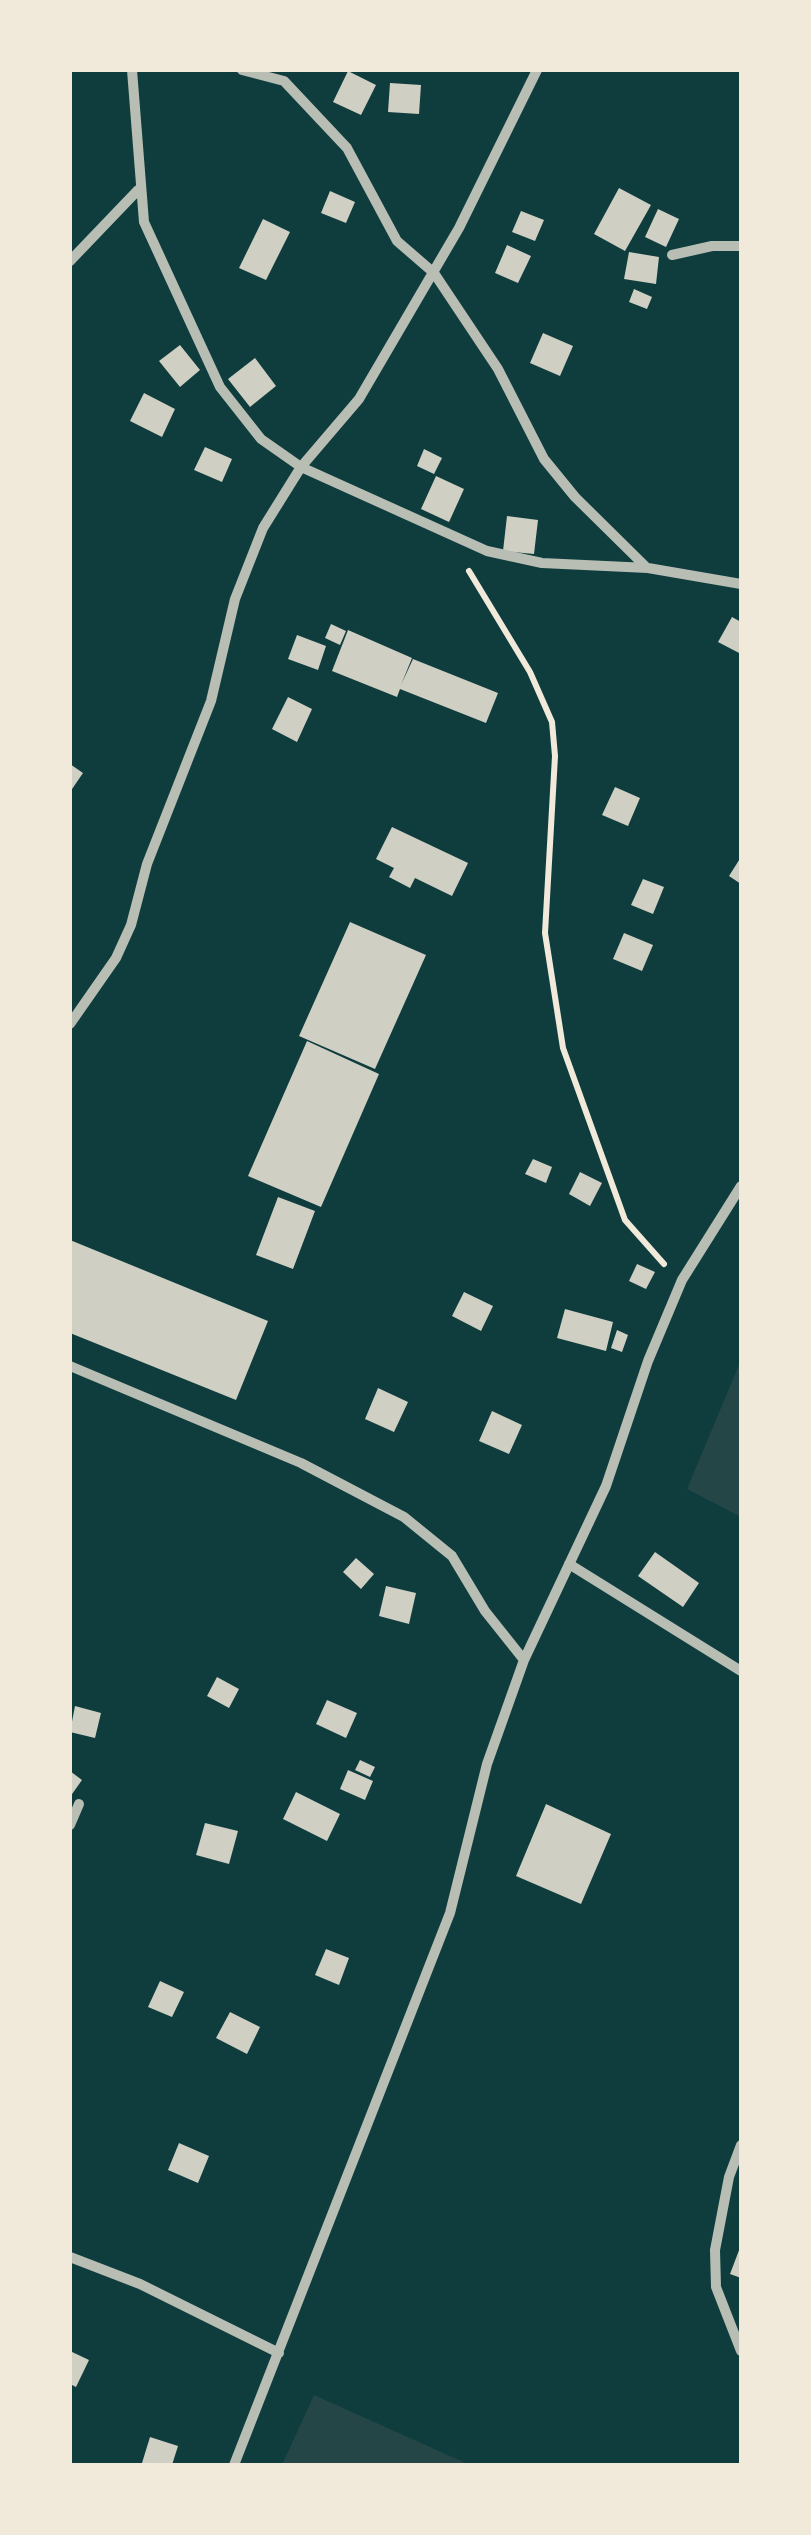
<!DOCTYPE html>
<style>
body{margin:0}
#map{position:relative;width:811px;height:2535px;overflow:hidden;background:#0f3d3e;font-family:Raleway,sans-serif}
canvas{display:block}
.frame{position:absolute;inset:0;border:72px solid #f1e9da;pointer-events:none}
</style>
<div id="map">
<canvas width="811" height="2535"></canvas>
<div class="frame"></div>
</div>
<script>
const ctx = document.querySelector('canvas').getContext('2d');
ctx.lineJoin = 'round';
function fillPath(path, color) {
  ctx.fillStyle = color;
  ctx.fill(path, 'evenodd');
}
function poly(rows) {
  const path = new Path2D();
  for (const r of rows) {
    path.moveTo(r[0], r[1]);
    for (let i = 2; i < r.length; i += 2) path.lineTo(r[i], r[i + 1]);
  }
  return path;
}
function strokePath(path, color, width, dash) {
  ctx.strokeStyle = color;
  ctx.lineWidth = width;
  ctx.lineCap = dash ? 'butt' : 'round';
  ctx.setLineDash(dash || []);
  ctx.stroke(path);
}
fillPath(poly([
 [741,1360,741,1517,687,1489],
 [314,2395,470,2465,282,2465]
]), '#244646');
fillPath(poly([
 [348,71,376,85,361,115,333,102],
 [390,83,421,85,419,114,388,112],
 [619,188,651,205,625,251,594,234],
 [330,191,355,202,346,223,321,213],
 [658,209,679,219,666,247,645,237],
 [521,211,544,220,535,241,512,232],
 [263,219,290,232,266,280,239,268],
 [507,245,531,256,518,283,495,273],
 [629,252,659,257,656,284,624,279],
 [634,289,652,297,647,309,629,302],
 [543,333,573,346,560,376,530,363],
 [180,345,200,370,180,387,159,361],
 [255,358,276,386,250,407,228,379],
 [144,393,175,409,162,437,130,421],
 [205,447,232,459,222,482,194,470],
 [424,449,442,458,434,474,417,466],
 [436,476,464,489,449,522,421,509],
 [507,516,538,520,534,554,503,551],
 [732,617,741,622,741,654,718,642],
 [331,624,346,631,340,645,325,638],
 [348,630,412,658,401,685,413,659,498,693,486,723,400,689,397,697,332,671],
 [297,635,326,646,318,670,288,659],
 [288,697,312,709,297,742,272,729],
 [70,764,83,773,70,792],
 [615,787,640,798,628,826,602,815],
 [392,827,468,863,452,896,415,878,410,888,389,877,394,868,376,859],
 [741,857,741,884,729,876],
 [643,879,664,887,653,914,631,905],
 [350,922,426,955,375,1069,299,1036],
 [624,933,653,945,642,971,613,959],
 [307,1041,379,1074,321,1207,248,1176],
 [533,1159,552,1167,546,1183,525,1174],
 [580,1172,602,1183,590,1206,569,1194],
 [278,1197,315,1211,293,1269,256,1255],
 [70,1240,268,1321,236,1400,70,1333],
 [637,1264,655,1272,646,1289,629,1281],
 [464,1292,493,1306,481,1331,452,1316],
 [565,1309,613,1322,606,1351,557,1338],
 [617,1330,628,1335,622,1352,611,1348],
 [378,1388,408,1402,394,1432,365,1419],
 [492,1411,522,1425,509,1454,479,1441],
 [655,1552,699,1583,683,1607,638,1576],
 [356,1558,374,1574,361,1589,343,1572],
 [386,1586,416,1593,409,1624,379,1616],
 [217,1677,239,1689,229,1708,207,1696],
 [327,1700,357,1713,346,1738,316,1724],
 [75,1706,101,1713,95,1738,70,1732],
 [360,1760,375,1767,370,1777,355,1770],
 [348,1770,373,1781,365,1800,340,1789],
 [70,1771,82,1780,70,1797],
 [296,1792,340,1814,327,1841,283,1819],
 [546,1804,611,1834,581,1904,516,1876],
 [205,1823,238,1831,229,1864,196,1855],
 [326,1949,349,1958,339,1985,315,1975],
 [160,1981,184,1992,172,2017,148,2007],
 [230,2012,260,2027,247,2054,216,2038],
 [179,2143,209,2156,198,2183,168,2170],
 [741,2245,741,2278,730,2274],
 [70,2351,89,2360,76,2387,70,2384],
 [150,2437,178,2446,172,2465,142,2463]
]), '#cfcfc3');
strokePath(poly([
 [469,571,530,672,552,722,555,756,545,933,563,1048,625,1220,664,1264]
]), '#f1e9da', 6);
strokePath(poly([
 [132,70,144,222,220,387,261,439,301,467,487,551,542,563,648,568,741,584],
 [242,70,284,81,347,148,397,241,434,273,498,369,544,459,575,497,647,568],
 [672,255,712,246,741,246],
 [70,261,138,190],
 [70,1024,116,958,131,925,147,864,211,701,235,599,263,528,301,467,359,399,459,228,537,70],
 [70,1366,301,1463,404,1517,452,1556,485,1611,524,1660],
 [569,1564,741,1671],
 [70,1825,79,1804],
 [741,2145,729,2177,715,2250,716,2287,741,2351],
 [70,2257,140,2284,279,2353],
 [234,2465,450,1913,487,1764,524,1660,606,1486,648,1361,682,1280,741,1186]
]), '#b8beb3', 10);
</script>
